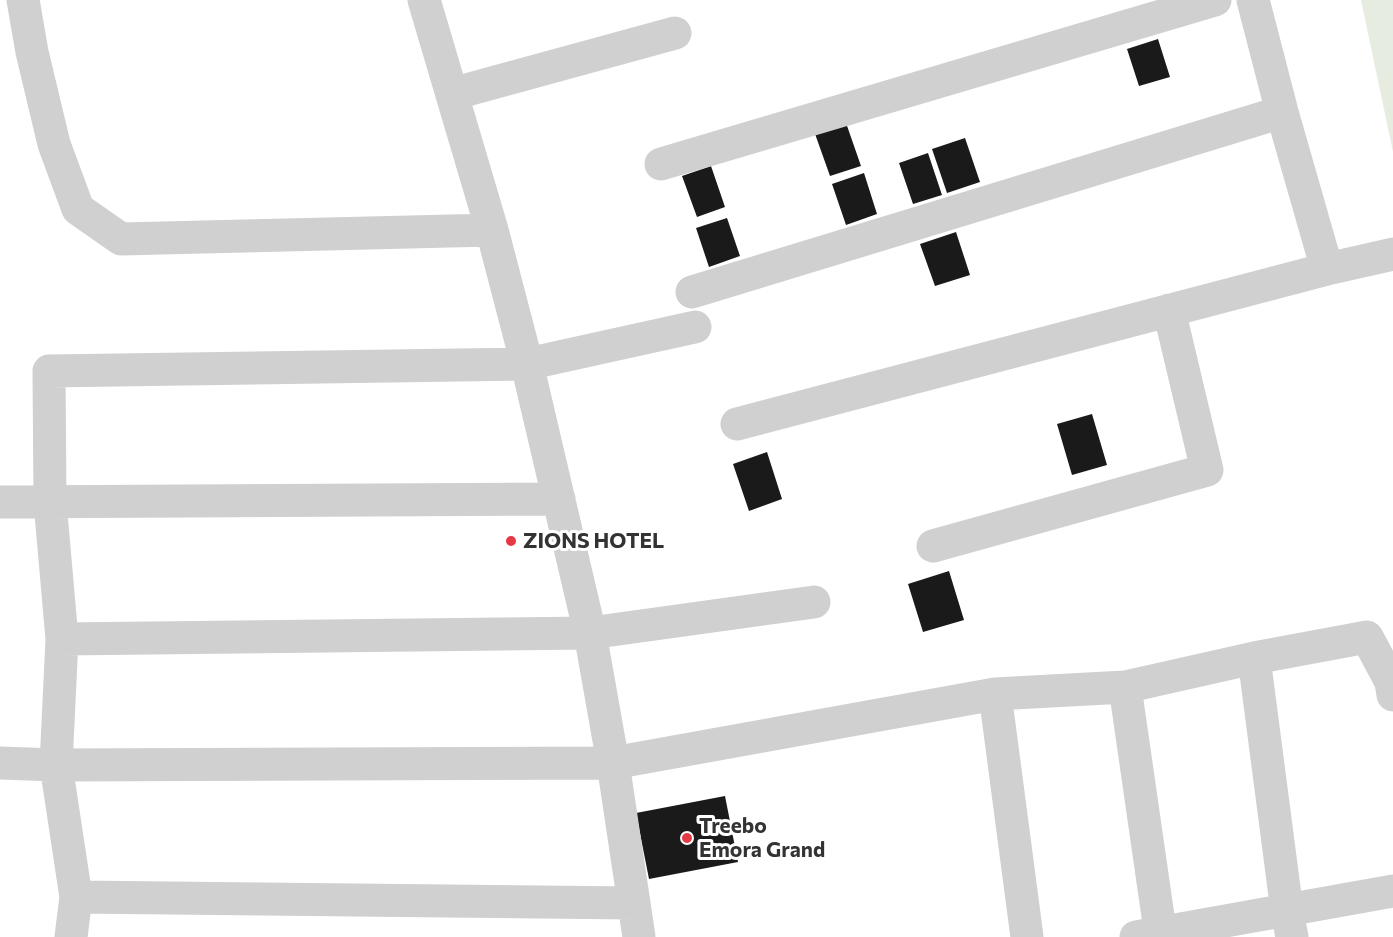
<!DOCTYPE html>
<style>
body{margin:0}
canvas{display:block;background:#fff}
</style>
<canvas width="1393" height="937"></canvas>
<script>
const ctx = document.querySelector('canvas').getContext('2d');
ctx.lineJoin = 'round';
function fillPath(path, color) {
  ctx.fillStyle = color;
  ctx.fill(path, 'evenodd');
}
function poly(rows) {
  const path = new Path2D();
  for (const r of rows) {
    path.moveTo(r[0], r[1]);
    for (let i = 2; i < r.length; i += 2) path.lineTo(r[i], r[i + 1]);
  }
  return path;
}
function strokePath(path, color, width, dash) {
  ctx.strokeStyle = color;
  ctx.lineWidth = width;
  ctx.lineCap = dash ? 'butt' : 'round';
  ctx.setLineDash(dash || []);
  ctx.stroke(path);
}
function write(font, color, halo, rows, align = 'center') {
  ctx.font = font + ' Commissioner,sans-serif';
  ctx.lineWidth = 6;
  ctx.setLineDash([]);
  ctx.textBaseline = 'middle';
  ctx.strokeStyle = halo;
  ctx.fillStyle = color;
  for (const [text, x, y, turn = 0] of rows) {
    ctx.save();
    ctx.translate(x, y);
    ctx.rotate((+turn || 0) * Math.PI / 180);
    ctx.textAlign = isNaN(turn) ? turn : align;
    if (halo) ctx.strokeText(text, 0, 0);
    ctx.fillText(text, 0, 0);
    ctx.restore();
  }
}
fillPath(poly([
 [1361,0,1393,0,1393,152]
]), '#e6ecdf');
fillPath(poly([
 [1158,39,1170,77,1139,86,1127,49],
 [845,120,861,166,830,176,814,131],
 [965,138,980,182,947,193,932,149],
 [928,153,942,195,913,204,899,163],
 [711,166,725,207,697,217,682,176],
 [864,173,877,214,846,225,832,184],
 [727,218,740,256,709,267,696,228],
 [956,232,970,275,935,286,920,244],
 [1092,414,1107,465,1072,475,1057,424],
 [767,452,782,499,749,511,733,464],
 [949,571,964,620,923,632,908,584],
 [725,796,738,862,649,879,636,813]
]), '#1a1a1a');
strokePath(poly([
 [23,0,32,52,54,144,78,209,121,239,492,230],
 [424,0,492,230,527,364,590,633,613,763,639,937],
 [1253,0,1282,112,1327,269],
 [452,94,675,33],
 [661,164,1215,0],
 [692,292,1282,112],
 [737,424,1327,269,1393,254],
 [0,502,559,499],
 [933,546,1207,470,1169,310],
 [62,639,590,633,814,602],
 [1254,658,1287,911,1292,937],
 [1125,687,1161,937],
 [995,694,1027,937],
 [0,763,56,765,613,763,995,694,1125,687,1254,658,1367,637,1391,682,1393,695],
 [76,897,634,903],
 [71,937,76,897,56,765,62,639,50,502,49,371,527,364,695,327],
 [1136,937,1393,891]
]), '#d0d0d0', 33);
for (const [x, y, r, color] of [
 [511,541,6,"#e63946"],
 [687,838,6,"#e63946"]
]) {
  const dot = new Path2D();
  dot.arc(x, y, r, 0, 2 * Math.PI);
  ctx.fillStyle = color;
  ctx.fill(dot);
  strokePath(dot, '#fff', 2);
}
write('bold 21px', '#333', '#fff', [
 ["ZIONS HOTEL",523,541],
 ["Treebo",699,826],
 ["Emora Grand",699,850]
], 'left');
</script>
